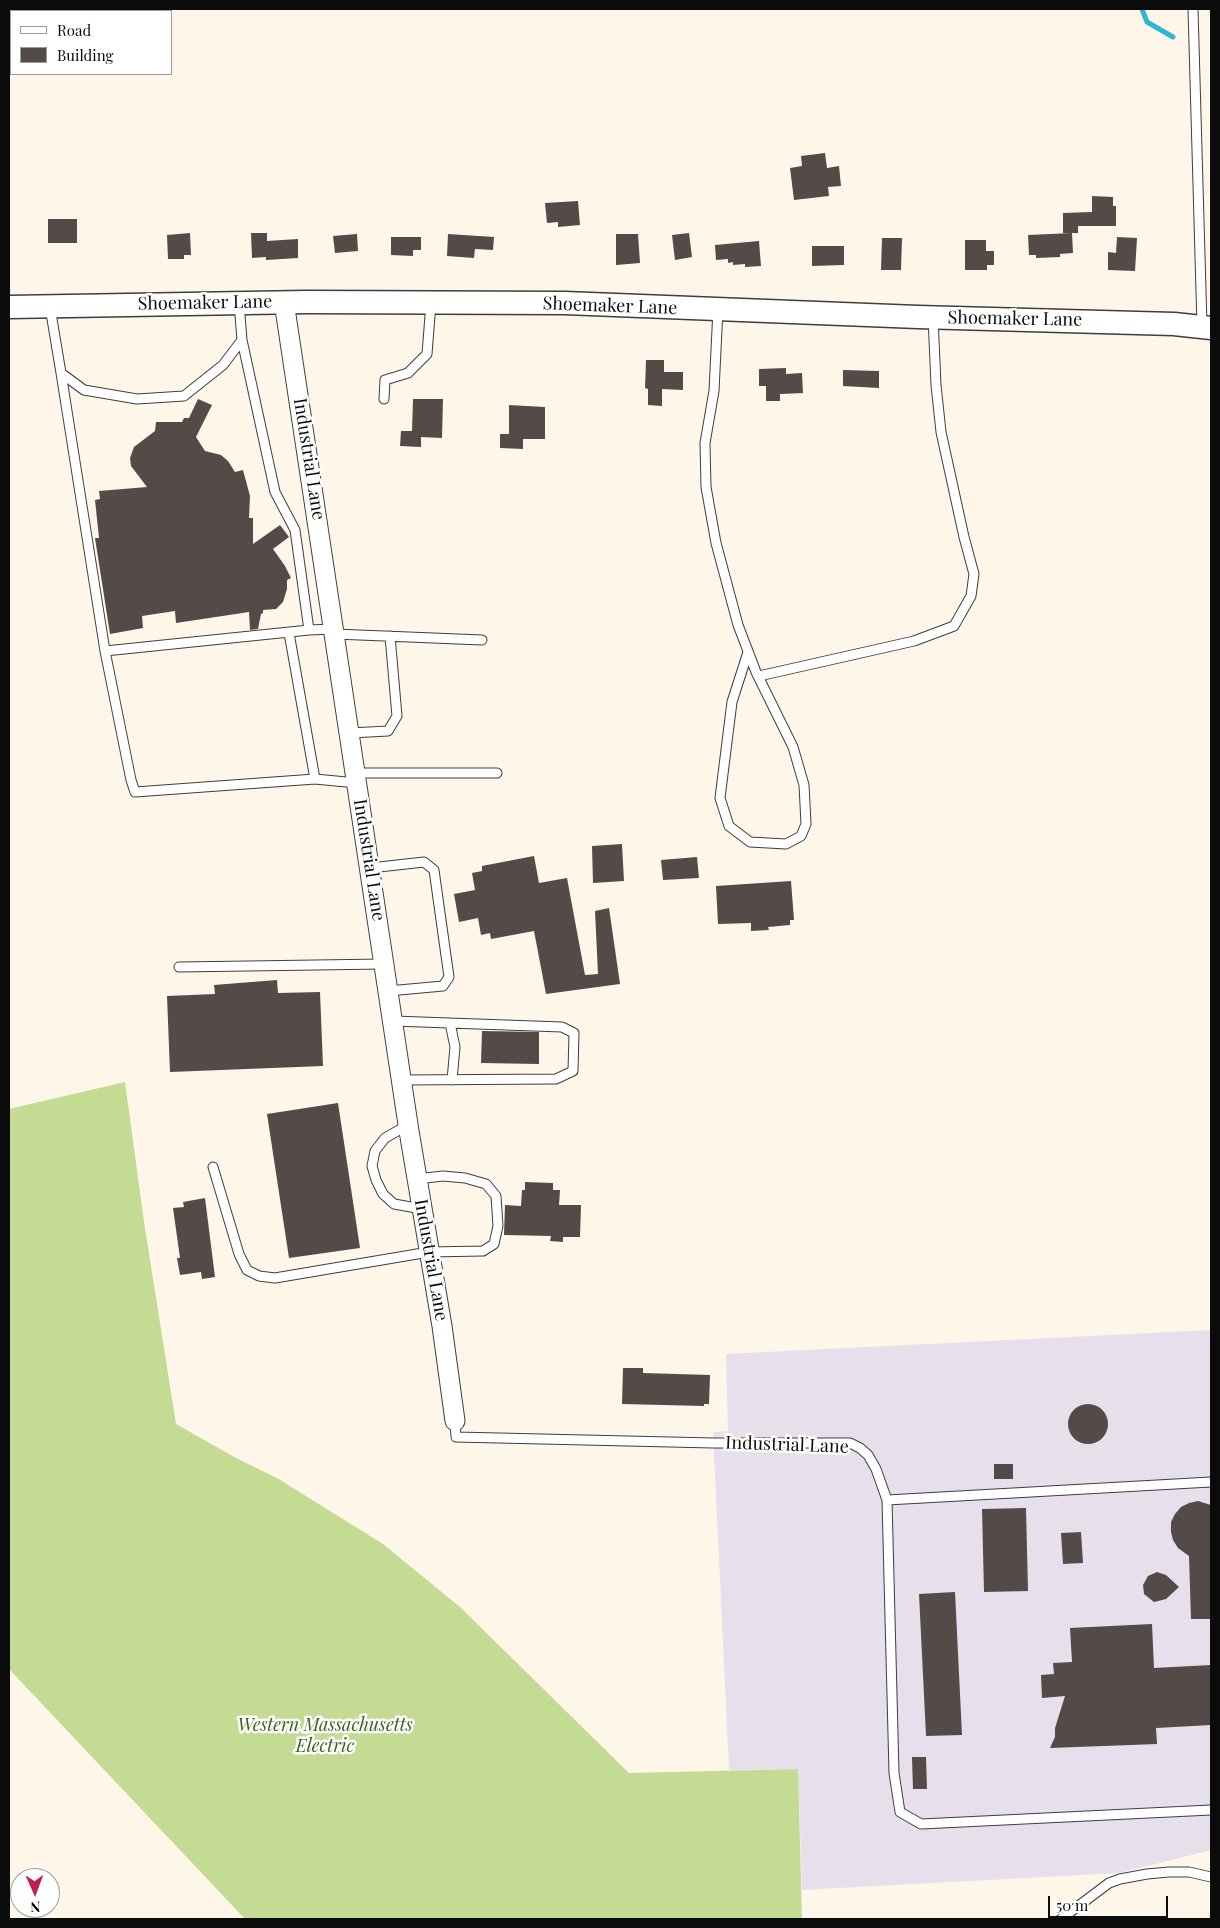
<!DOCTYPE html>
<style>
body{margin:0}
#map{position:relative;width:1220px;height:1928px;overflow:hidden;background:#fff6ea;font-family:"Playfair Display",serif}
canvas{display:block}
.frame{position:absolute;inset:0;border:10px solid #0b0b0b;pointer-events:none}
.legend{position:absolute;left:10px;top:10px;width:162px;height:65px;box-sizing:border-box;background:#fff;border:1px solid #9d9d9d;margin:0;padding:6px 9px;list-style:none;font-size:15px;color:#0b0b0b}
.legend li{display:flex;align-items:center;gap:10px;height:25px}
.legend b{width:25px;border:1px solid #9d9d9d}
.north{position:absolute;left:10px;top:1868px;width:50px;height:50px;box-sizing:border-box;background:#fff;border:1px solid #9d9d9d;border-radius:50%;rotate:178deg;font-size:14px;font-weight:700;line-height:20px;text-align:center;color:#0b0b0b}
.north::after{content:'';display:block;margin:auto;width:18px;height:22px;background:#be204b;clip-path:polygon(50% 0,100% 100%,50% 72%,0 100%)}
.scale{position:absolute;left:1048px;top:1896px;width:120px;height:22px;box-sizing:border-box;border:2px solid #0b0b0b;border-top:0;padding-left:6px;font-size:15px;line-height:18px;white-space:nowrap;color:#0b0b0b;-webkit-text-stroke:4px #fff;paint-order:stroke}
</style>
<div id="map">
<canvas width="1220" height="1928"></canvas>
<div class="frame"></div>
<ul class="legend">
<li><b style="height:6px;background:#fff"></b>Road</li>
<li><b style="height:14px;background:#544a47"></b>Building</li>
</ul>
<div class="north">N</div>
<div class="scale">50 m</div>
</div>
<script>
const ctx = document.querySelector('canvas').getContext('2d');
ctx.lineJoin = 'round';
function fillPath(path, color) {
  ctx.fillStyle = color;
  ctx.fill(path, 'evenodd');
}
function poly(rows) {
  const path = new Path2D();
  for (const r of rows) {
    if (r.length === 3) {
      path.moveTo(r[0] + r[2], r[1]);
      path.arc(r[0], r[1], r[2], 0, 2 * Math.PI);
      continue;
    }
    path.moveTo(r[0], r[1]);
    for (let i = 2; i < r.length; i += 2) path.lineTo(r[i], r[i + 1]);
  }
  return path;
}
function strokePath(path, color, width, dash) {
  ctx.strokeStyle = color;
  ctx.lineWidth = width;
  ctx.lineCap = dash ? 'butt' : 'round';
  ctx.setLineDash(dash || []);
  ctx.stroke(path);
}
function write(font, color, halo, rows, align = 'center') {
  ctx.font = font + ' "Playfair Display",serif';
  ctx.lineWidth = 5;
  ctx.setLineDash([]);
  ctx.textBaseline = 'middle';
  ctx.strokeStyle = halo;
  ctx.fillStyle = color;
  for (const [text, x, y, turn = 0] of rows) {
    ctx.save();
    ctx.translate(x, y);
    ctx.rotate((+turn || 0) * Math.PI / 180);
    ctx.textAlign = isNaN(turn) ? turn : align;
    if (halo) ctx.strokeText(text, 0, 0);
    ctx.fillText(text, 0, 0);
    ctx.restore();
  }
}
fillPath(poly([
 [1211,1330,1211,1850,1119,1873,802,1890,798,1769,729,1770,713,1432,728,1431,726,1354]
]), '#e7dfeb');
fillPath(poly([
 [125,1082,144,1222,176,1424,236,1458,277,1478,383,1544,460,1607,629,1773,798,1769,802,1919,245,1919,9,1669,9,1109]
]), '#c3db92');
strokePath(poly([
 [1142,9,1147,22,1173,37]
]), '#32b5d1', 5);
fillPath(poly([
 [825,153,827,168,839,166,841,186,828,187,829,196,794,200,790,168,802,166,801,156],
 [1092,196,1113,197,1113,206,1116,206,1116,226,1078,226,1078,233,1063,233,1063,213,1092,212],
 [578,201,580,225,558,227,558,222,547,223,545,203],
 [48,219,77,219,77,243,48,243],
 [190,233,191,255,184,255,184,259,168,259,167,235],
 [251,233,267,233,267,241,298,239,298,258,266,260,266,257,252,258],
 [689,233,692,257,675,260,672,235],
 [1072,233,1073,253,1060,254,1060,257,1036,258,1036,255,1029,255,1028,235],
 [357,234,358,251,335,253,333,236],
 [448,234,494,237,493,250,475,249,474,258,447,256],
 [616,234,638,234,640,263,616,265],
 [391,237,421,237,421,250,413,250,413,256,391,255],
 [1117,237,1137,238,1135,271,1108,270,1108,252,1116,253],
 [882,238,902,238,901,270,881,270],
 [965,240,986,240,986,251,994,251,994,265,987,265,987,270,965,270],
 [759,241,761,266,745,267,745,264,733,265,733,262,728,263,728,259,716,260,715,245],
 [812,246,844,246,844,265,812,266],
 [646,360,664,360,664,372,683,372,683,390,662,389,662,406,648,405,648,389,645,388],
 [786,368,786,374,802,373,803,393,780,394,780,401,766,401,766,386,759,386,759,369],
 [843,370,879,371,879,388,843,386],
 [198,399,212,405,196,437,205,451,221,455,228,461,235,472,243,470,250,496,249,518,253,518,253,544,280,525,289,537,273,549,285,566,291,578,287,580,287,589,283,602,276,609,263,610,263,613,261,614,258,629,250,630,249,612,176,623,175,611,142,616,143,628,110,634,95,538,99,538,95,500,100,499,99,491,147,487,131,466,130,458,134,447,155,431,156,422,182,422,184,418,189,418],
 [413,399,443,399,442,438,421,437,421,447,400,446,401,431,412,431],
 [509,405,545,407,545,439,523,439,523,449,500,448,500,434,509,434],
 [622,844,624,881,593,883,592,846],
 [534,856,539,883,567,878,585,975,598,974,595,911,609,908,620,984,546,994,534,931,491,939,490,933,481,935,478,918,459,922,454,894,475,890,472,873,482,871,482,866],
 [697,857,699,878,663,880,661,860],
 [791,881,794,920,790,920,790,925,768,927,769,930,751,931,751,923,718,924,716,886],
 [277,980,278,993,320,992,323,1066,170,1072,167,996,215,994,214,985],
 [482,1031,539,1032,539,1064,481,1063],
 [338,1103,360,1248,289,1258,267,1114],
 [525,1182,553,1183,553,1190,560,1190,559,1205,581,1205,580,1237,563,1237,563,1242,550,1241,551,1236,504,1235,505,1205,521,1206,522,1190,525,1190],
 [205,1198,215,1277,202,1279,201,1272,180,1275,177,1258,180,1258,173,1208,184,1207,183,1202],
 [623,1368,643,1368,643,1373,710,1375,709,1404,704,1404,704,1406,622,1404],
 [1088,1424,20],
 [994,1464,1013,1464,1013,1479,994,1479],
 [1198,1501,1211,1505,1211,1619,1191,1619,1189,1556,1178,1548,1173,1540,1171,1532,1171,1522,1175,1514,1181,1507,1189,1503],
 [1026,1508,1028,1591,984,1592,982,1509],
 [1081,1532,1083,1563,1063,1564,1061,1533],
 [1157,1572,1166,1575,1179,1587,1166,1599,1154,1602,1144,1594,1143,1585,1148,1576],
 [955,1592,962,1735,926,1736,919,1594],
 [1152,1624,1154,1668,1211,1665,1211,1725,1156,1728,1157,1744,1050,1748,1055,1737,1055,1728,1065,1696,1042,1698,1041,1675,1054,1674,1053,1663,1072,1662,1070,1628],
 [912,1757,926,1757,927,1789,913,1789]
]), '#544a47');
const service = poly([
 [1193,9,1202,326],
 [50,307,61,373,84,390,137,399,184,396,223,365,242,340,239,303],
 [718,309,714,391,705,443,706,487,716,543,738,625,756,672,793,747,804,785,806,824,801,836,786,844,750,842,729,826,720,798,732,702,748,652],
 [242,340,275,492,295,530,309,630,334,629],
 [61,373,105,651],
 [384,399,385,380,408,373,427,354,431,303],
 [309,630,105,651,131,780,135,792,315,779,357,783],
 [289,633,315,779],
 [335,634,482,640],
 [759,676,914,641,954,626,971,596,974,574,964,537,941,432,936,385,933,317],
 [350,733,388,731,397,716,390,636],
 [356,773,497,773],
 [370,868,424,862,434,870,449,977,443,986,388,991],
 [179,967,384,964],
 [393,1021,562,1027,574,1033,573,1071,556,1079,402,1080],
 [450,1023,455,1047,452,1080],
 [408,1125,385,1138,375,1151,372,1166,376,1180,383,1194,394,1204,422,1209],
 [213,1167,239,1254,247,1270,259,1276,275,1278,429,1252,483,1251,494,1244,498,1226,496,1196,486,1184,465,1178,443,1176,417,1179],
 [455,1421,456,1437,713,1443,850,1443,860,1448,868,1455,876,1469,887,1500,1211,1482],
 [887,1500,894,1773,900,1812,921,1824,1211,1810],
 [1061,1919,1109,1883,1120,1879,1147,1874,1169,1872,1189,1872,1211,1877]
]);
const minor = poly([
 [284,302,409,1131,442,1326,455,1421]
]);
const tertiary = poly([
 [9,307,306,302,565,303,918,317,1174,324,1211,328]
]);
strokePath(service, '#3e3e3e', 11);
strokePath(minor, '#3e3e3e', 21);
strokePath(tertiary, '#3e3e3e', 25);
strokePath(service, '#fff', 9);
strokePath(minor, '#fff', 19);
strokePath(tertiary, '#fff', 22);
write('18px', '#0b0b0b', '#fff', [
 ["Shoemaker Lane",205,303,-1],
 ["Shoemaker Lane",610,306,2],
 ["Shoemaker Lane",1015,319,1],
 ["Industrial Lane",309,459,81],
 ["Industrial Lane",369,860,81],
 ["Industrial Lane",431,1260,80],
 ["Industrial Lane",787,1445,2]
]);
write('italic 18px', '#3a641b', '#fff', [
 ["Western Massachusetts",325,1725],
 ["Electric",325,1746]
]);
</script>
